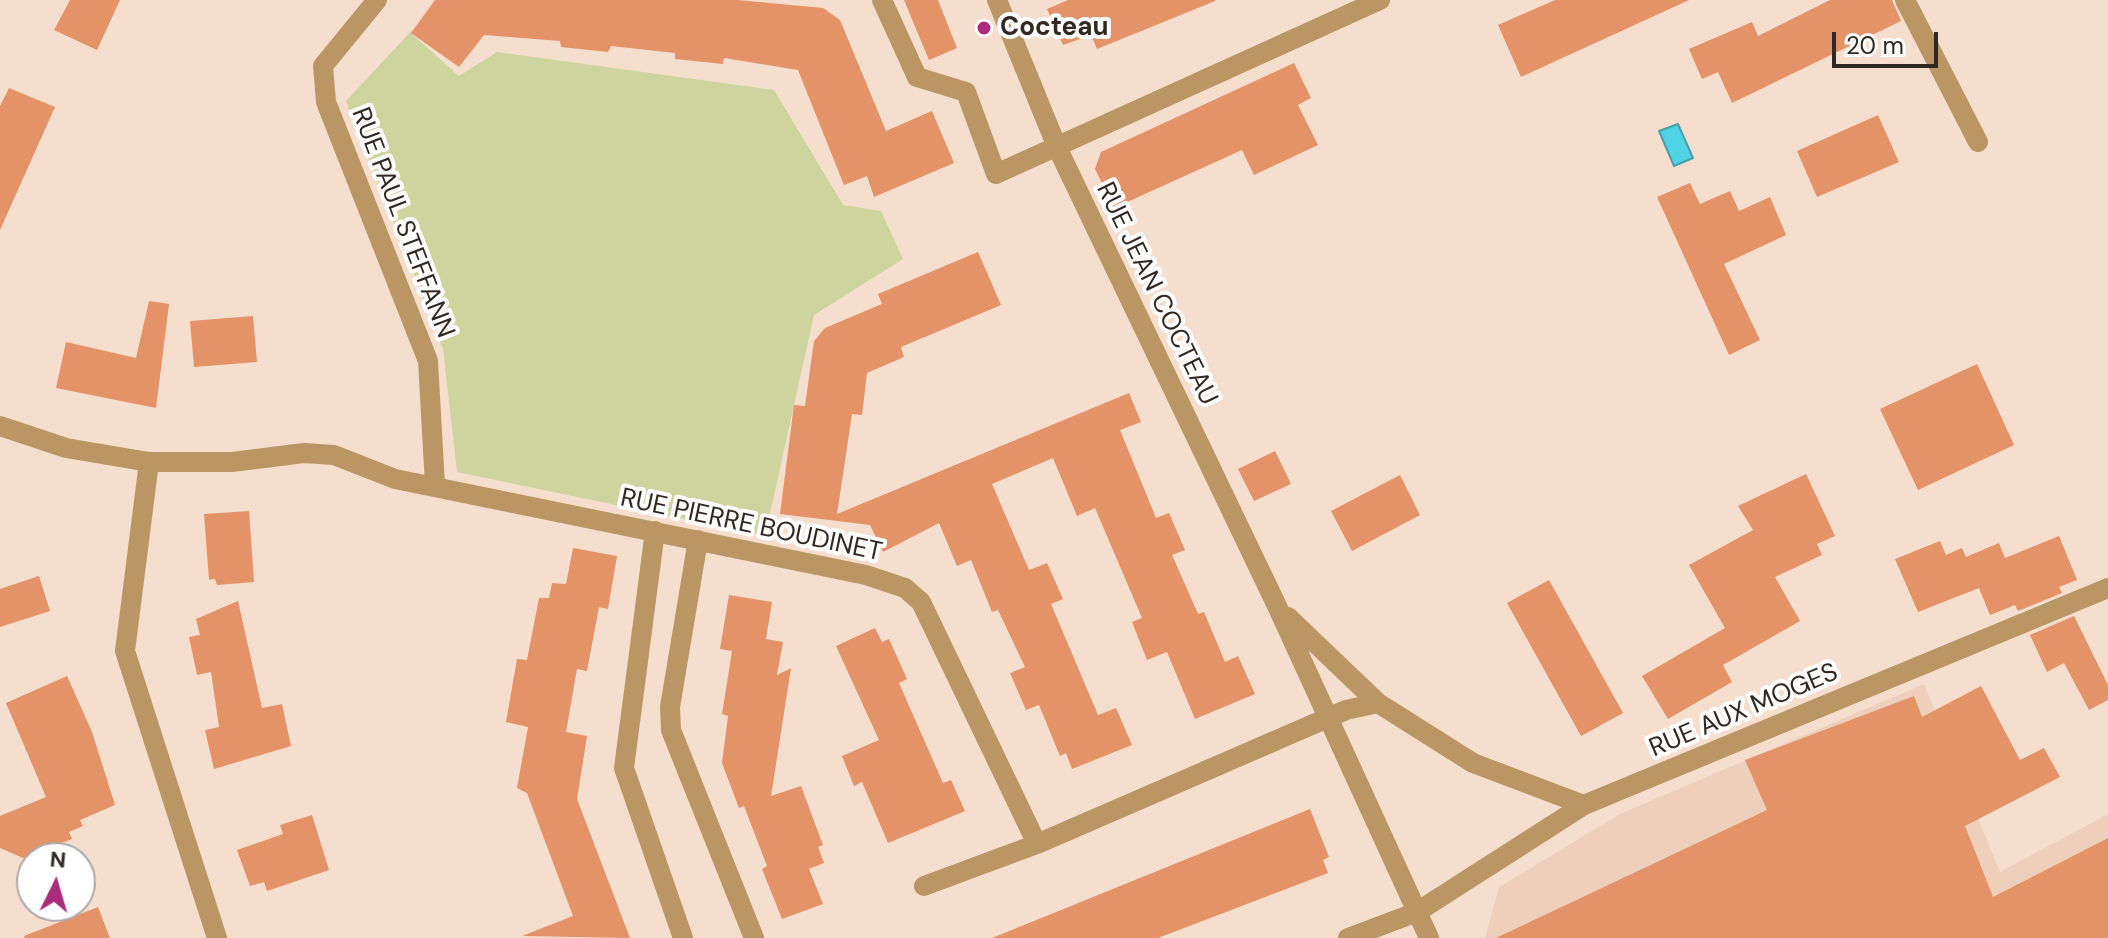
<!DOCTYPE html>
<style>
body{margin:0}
#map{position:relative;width:2108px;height:938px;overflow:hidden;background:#f6dece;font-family:"DM Sans",sans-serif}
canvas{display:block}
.north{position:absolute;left:16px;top:842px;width:80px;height:80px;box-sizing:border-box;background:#fff;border:2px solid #ada9a7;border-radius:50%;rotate:5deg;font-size:22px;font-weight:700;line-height:32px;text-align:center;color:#312822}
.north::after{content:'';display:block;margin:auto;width:28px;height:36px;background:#ab2c7b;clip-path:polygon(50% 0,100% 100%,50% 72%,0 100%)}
.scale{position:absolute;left:1832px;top:32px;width:106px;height:36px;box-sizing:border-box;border:4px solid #312822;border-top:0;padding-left:10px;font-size:24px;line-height:28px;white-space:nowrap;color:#312822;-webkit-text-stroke:6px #fff;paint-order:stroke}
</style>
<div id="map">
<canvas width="2108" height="938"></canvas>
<div class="north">N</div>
<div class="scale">20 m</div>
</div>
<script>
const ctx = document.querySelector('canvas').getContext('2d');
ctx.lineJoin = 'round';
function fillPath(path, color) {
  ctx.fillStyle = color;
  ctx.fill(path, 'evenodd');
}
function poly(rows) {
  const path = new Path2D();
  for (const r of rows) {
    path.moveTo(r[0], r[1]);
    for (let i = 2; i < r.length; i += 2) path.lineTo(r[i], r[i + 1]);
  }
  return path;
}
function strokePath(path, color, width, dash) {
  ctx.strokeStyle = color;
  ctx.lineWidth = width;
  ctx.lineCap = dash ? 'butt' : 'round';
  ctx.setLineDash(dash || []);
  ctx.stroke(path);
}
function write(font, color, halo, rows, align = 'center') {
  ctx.font = font + ' "DM Sans",sans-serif';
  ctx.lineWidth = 8;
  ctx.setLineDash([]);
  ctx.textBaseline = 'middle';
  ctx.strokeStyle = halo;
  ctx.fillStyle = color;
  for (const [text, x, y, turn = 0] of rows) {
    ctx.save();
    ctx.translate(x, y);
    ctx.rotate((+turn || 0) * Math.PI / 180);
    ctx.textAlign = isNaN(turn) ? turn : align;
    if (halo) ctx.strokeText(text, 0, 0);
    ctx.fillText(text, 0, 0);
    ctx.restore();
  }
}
fillPath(poly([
 [1924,684,2000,872,2108,814,2108,938,1485,938,1499,887,1620,814]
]), '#eecfbb');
fillPath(poly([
 [415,27,412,34,459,76,497,52,774,90,843,205,881,211,903,259,814,315,765,536,457,472,443,349,346,101]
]), '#ced49e');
const water = poly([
 [1678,124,1693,158,1674,166,1659,131,1678,124]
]);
fillPath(water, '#50d3e4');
strokePath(water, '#47a0aa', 2);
fillPath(poly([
 [70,0,120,0,97,50,54,30],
 [435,0,738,0,823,8,840,20,886,131,932,111,954,163,874,197,867,176,844,185,798,70,724,58,723,64,675,59,675,53,611,46,608,52,561,47,560,41,484,35,459,67,411,33],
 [904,0,938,0,957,48,929,60],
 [1068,0,1215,0,1215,1,1097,49,1091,35,1063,45,1047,9],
 [1555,0,1689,0,1521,77,1498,25],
 [1830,0,1892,0,1901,21,1732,103,1718,72,1702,79,1689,49,1752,22,1758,36],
 [1294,63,1311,98,1298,105,1318,145,1254,175,1242,150,1114,208,1095,169,1101,152],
 [9,88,55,107,0,230,0,106],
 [1878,115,1899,162,1817,197,1797,151],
 [1690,183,1700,204,1730,191,1739,211,1770,197,1786,235,1724,264,1760,340,1729,355,1657,197],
 [978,252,1001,305,901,347,904,357,867,373,862,415,852,414,837,514,1129,393,1141,422,1120,430,1156,518,1169,513,1185,550,1172,555,1198,614,1204,612,1225,662,1238,656,1255,694,1195,719,1167,652,1147,660,1132,622,1142,618,1095,508,1077,516,1053,458,992,484,1029,570,1047,563,1063,599,1051,604,1098,715,1116,708,1132,745,1072,769,1066,753,1060,756,1039,705,1026,710,1010,673,1025,667,998,610,992,612,971,560,957,566,939,523,883,552,870,525,780,514,794,405,805,406,814,341,825,328,882,304,878,294],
 [149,301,169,304,156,408,56,388,66,342,136,358],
 [253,316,257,362,194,367,190,321],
 [1977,364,2014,445,1918,490,1880,409],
 [1275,451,1291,484,1254,501,1238,469],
 [1806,474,1835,536,1817,544,1822,555,1775,577,1800,621,1723,665,1732,682,1668,719,1642,676,1725,628,1689,565,1753,530,1738,506],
 [1400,475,1420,515,1352,551,1331,511],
 [249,511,254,582,217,585,215,579,209,580,204,514],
 [2059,536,2077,580,2059,587,2062,593,2018,611,2015,605,1990,615,1979,588,1918,612,1895,559,1940,541,1946,555,1962,548,1966,557,1999,543,2005,558],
 [573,548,617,556,608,609,599,607,587,671,577,669,566,732,587,736,577,799,630,938,522,936,573,916,527,793,517,788,528,727,506,722,517,659,527,660,539,598,549,598,552,583,566,584],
 [39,576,50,611,0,627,0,589],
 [1549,580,1623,713,1581,736,1507,603],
 [729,595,772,602,766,639,783,642,777,675,791,668,771,796,801,786,823,845,818,847,824,863,809,869,823,904,782,919,762,869,767,866,744,806,739,808,722,763,728,716,722,714,732,651,720,649],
 [238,601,262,708,282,704,291,746,214,769,205,730,219,727,211,672,197,675,189,637,200,635,196,619],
 [2074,616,2108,685,2108,700,2089,710,2064,663,2047,672,2030,635],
 [875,628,882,642,889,639,907,679,899,683,943,783,951,780,965,811,888,843,862,782,854,786,842,756,879,740,836,646],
 [67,676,92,732,115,805,80,820,83,826,69,832,72,839,23,858,0,848,0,816,46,797,6,703],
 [1981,686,2020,760,2044,748,2060,777,1965,826,1993,897,2108,838,2108,938,1496,938,1767,810,1745,760,1914,696,1922,717],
 [1310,809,1329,857,1323,860,1328,873,1158,938,992,938],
 [312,815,329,870,267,891,264,882,250,886,237,850,283,834,280,825],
 [98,907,110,938,25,938,24,936]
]), '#e49267');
strokePath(poly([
 [377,0,323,66,326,102,428,361,435,485],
 [882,0,917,77,966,92,996,174,1380,0],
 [997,0,1057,147,1277,606,1429,938],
 [1905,0,1978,142],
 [0,426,66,448,149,462,232,462,304,453,334,455,395,479,866,575,905,588,921,602,1037,844],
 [149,462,125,651,217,938],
 [655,531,624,768,683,938],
 [698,540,670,707,671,730,754,938],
 [1288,617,1378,703,1473,763,1584,805],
 [924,886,1037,844,1346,710,1378,703],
 [1348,938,1417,912,1584,805,2108,588]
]), '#b99664', 20);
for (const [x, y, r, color] of [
 [984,28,8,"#ab2c7b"]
]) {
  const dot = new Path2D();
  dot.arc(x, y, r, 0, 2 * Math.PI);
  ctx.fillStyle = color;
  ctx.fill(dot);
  strokePath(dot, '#fff', 3);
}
write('bold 26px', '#312822', '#fff', [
 ["Cocteau",1000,28]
], 'left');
write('26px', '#312822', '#fff', [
 ["RUE PAUL STEFFANN",402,223,69],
 ["RUE JEAN COCTEAU",1156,294,64],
 ["RUE PIERRE BOUDINET",751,526,12],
 ["RUE AUX MOGES",1744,711,-23]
]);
</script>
